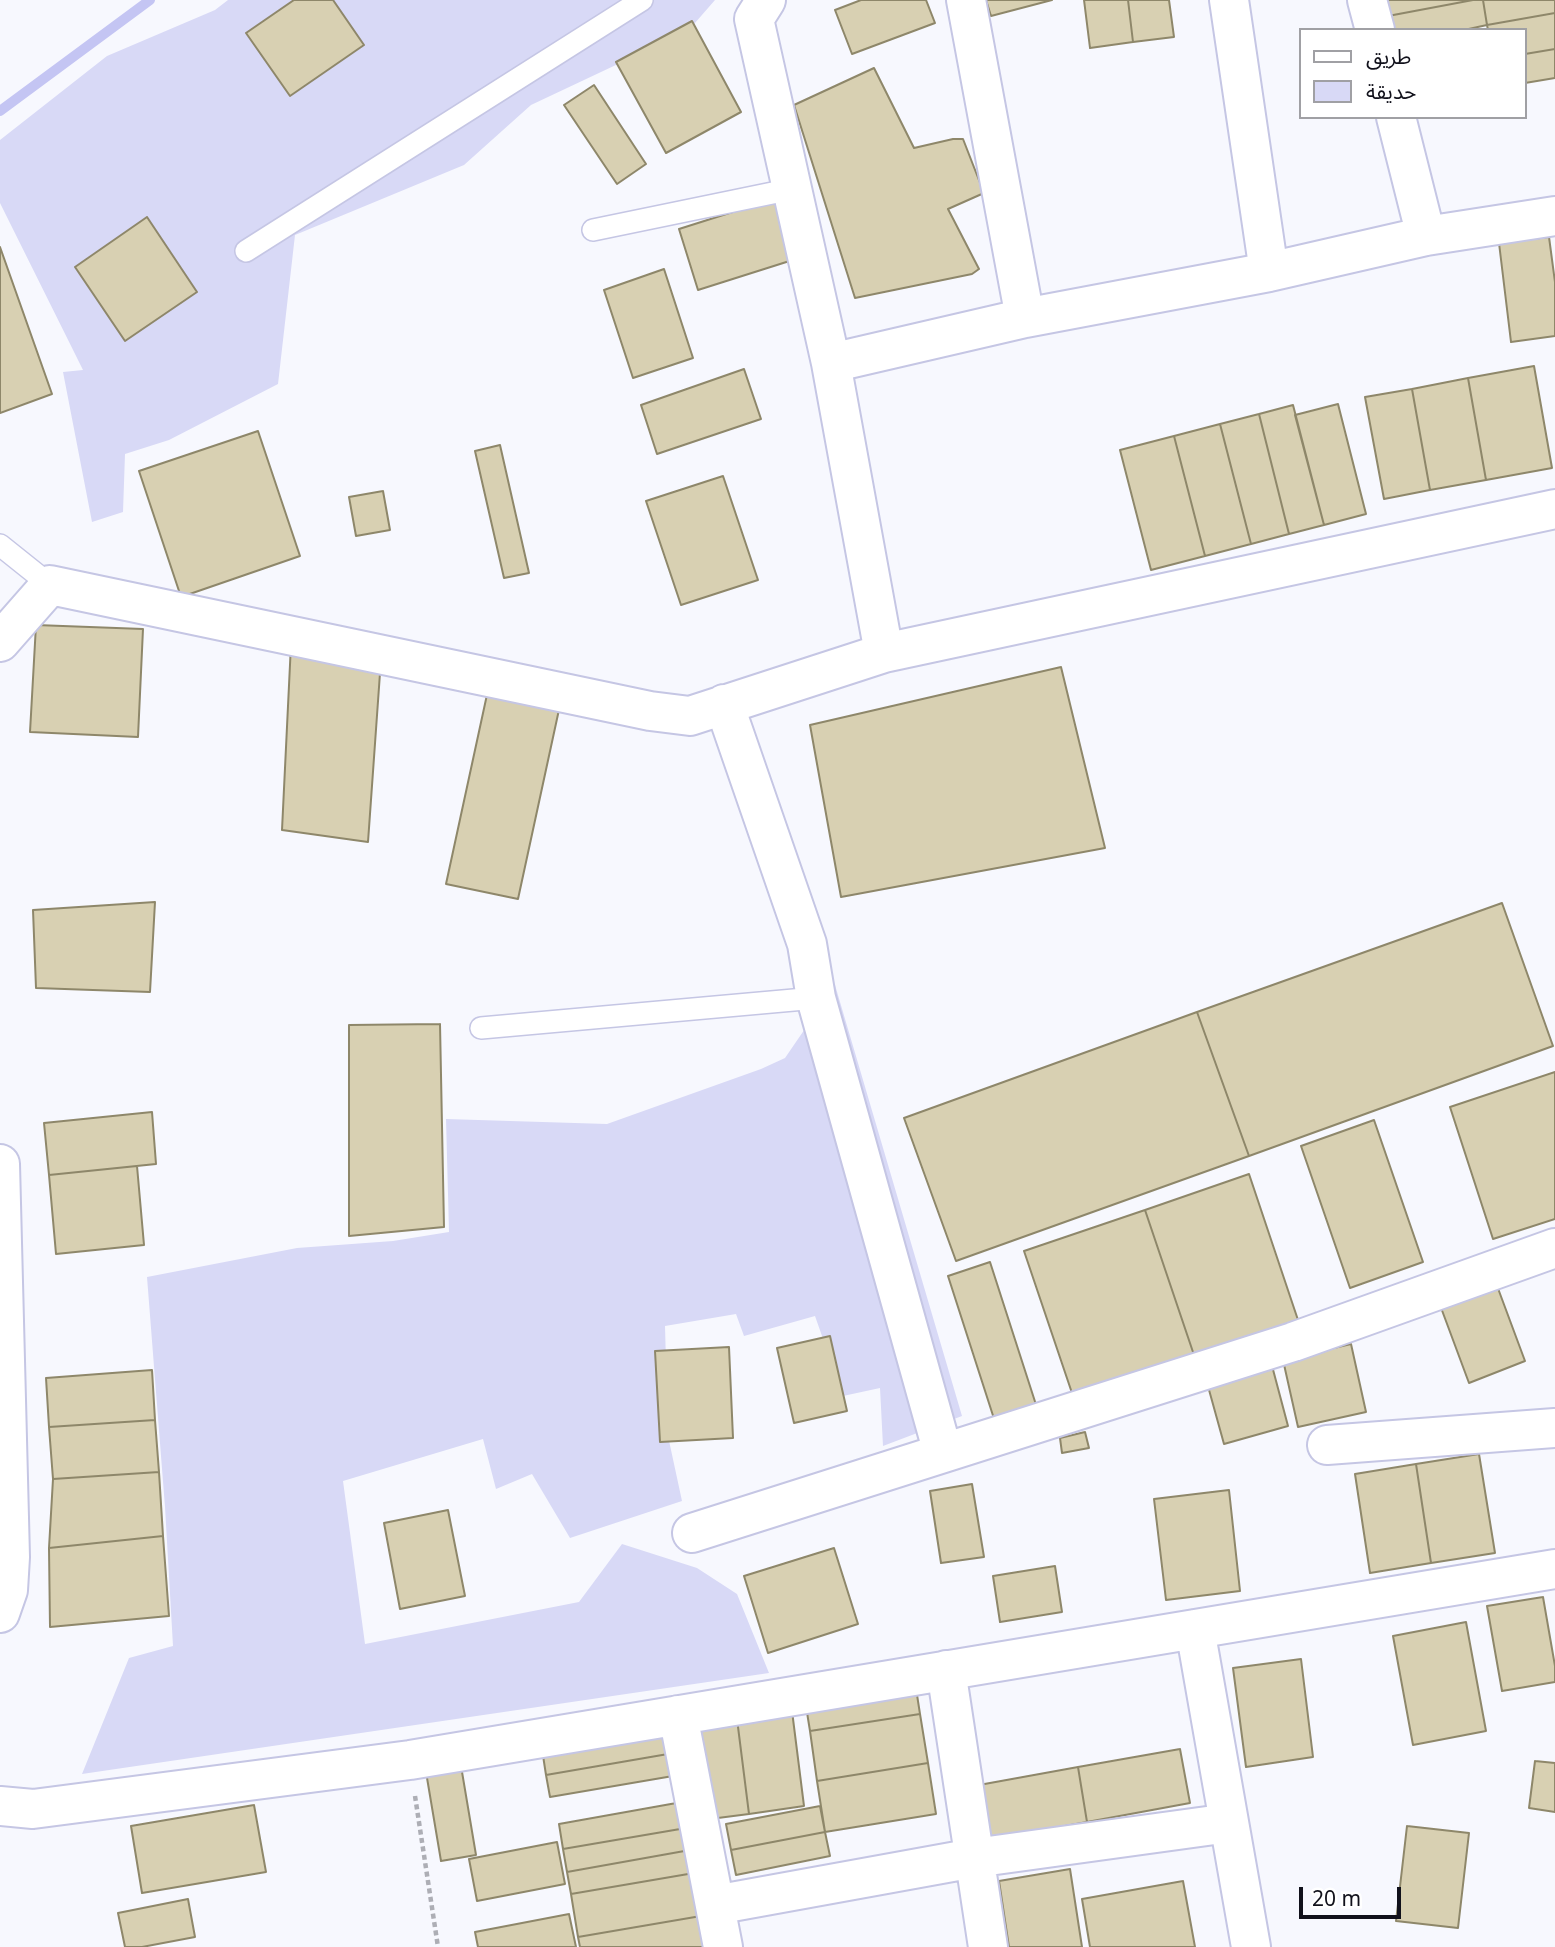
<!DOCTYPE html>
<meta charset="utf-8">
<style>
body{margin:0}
#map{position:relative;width:1555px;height:1947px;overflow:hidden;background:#f7f8fe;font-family:Georgia,"Noto Sans Arabic",serif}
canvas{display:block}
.legend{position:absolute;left:1299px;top:28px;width:228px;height:91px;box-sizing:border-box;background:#fff;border:2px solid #a0a0a4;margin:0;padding:9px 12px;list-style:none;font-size:21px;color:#11111b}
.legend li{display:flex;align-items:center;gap:14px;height:35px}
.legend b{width:35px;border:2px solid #a0a0a4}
.scale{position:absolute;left:1299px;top:1887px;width:102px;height:32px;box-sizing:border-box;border:4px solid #11111b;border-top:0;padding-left:9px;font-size:21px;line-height:24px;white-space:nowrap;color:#11111b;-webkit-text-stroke:5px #fff;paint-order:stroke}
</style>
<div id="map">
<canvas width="1555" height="1947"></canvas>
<ul class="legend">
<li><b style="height:9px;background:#fff"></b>طريق</li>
<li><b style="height:19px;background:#d8d9f6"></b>حديقة</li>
</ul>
<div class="scale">20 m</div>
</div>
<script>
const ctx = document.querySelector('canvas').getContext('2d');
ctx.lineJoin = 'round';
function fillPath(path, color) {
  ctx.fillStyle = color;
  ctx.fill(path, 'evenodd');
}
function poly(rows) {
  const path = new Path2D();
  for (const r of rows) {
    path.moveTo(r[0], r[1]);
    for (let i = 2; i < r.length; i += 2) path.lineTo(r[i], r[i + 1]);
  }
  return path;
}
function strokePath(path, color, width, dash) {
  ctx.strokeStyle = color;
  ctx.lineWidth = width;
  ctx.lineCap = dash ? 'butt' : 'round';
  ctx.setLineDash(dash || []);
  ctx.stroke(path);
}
fillPath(poly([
 [228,0,715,0,688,31,531,105,464,165,295,235,278,384,169,440,125,454,123,512,92,522,63,372,83,370,0,203,0,140,107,56,215,10],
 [835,985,962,1416,883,1446,880,1388,843,1396,815,1316,744,1336,736,1314,665,1326,668,1436,682,1501,570,1538,532,1474,496,1489,483,1439,343,1481,365,1644,579,1602,622,1544,697,1568,737,1594,769,1673,82,1774,129,1658,173,1646,165,1507,147,1277,297,1248,393,1241,449,1232,446,1119,607,1124,761,1069,785,1058]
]), '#d8d9f6');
strokePath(poly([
 [0,111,150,0]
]), '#c4c5f3', 10);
const building = poly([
 [294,0,333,0,364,45,290,96,246,33,294,0],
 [861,0,926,0,935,23,852,54,835,10,861,0],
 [986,0,1052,0,991,16,986,0],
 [1084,0,1128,0,1133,42,1090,48,1084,0],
 [1128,0,1169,0,1174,37,1133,42,1128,0],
 [1384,0,1473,0,1388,16,1384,0],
 [1473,0,1483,0,1487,25,1464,30,1391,30,1388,16,1473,0],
 [1483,0,1555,0,1555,13,1487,25,1483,0],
 [1555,13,1555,49,1525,54,1525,30,1488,30,1487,25,1555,13],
 [692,21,741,112,666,153,616,62,692,21],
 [1555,49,1555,78,1525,83,1525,54,1555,49],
 [874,68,914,148,953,139,963,139,984,193,948,209,979,269,972,274,855,298,794,105,874,68],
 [594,85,646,164,617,184,564,105,594,85],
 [780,197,799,258,698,290,679,229,780,197],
 [147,217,197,292,125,341,75,267,147,217],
 [1549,237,1555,282,1555,336,1511,342,1499,243,1549,237],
 [0,247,52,394,0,413,0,247],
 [664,269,693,358,633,378,604,290,664,269],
 [1534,366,1552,468,1486,480,1468,378,1534,366],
 [744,369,761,419,657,454,641,405,744,369],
 [1468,378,1486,480,1430,490,1412,389,1468,378],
 [1412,389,1430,490,1384,499,1365,397,1412,389],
 [1338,404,1366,514,1324,525,1295,415,1338,404],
 [1293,405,1324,525,1289,534,1259,414,1293,405],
 [1259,414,1289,534,1251,544,1220,424,1259,414],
 [1220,424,1251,544,1205,556,1174,436,1220,424],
 [258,431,300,556,181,597,139,471,258,431],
 [1174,436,1205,556,1151,570,1120,450,1174,436],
 [500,445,529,573,504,578,475,451,500,445],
 [723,476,758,580,681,605,646,501,723,476],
 [383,491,390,530,356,536,349,497,383,491],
 [36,625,143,629,138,737,30,732,36,625],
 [291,644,381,659,368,842,282,830,291,644],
 [1061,667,1105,848,841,897,810,725,1061,667],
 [488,690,560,705,518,899,446,884,488,690],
 [155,902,150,992,36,988,33,910,155,902],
 [1502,903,1553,1046,1249,1156,1197,1012,1502,903],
 [1197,1012,1249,1156,956,1261,904,1118,1197,1012],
 [440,1024,444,1227,349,1236,349,1025,440,1024],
 [1555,1072,1555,1219,1493,1239,1450,1107,1555,1072],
 [152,1112,156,1164,49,1175,44,1123,152,1112],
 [1374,1120,1423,1262,1350,1288,1301,1146,1374,1120],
 [137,1166,144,1245,56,1254,49,1175,137,1166],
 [1249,1174,1298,1320,1194,1355,1145,1210,1249,1174],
 [1145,1210,1194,1355,1073,1396,1024,1251,1145,1210],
 [990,1262,1039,1414,997,1428,948,1276,990,1262],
 [1496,1283,1525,1361,1469,1383,1440,1305,1496,1283],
 [830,1336,847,1411,794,1423,777,1348,830,1336],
 [1351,1344,1366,1412,1298,1427,1283,1360,1351,1344],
 [729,1347,733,1438,660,1442,655,1351,729,1347],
 [1271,1362,1288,1426,1224,1444,1206,1379,1271,1362],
 [152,1370,155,1420,49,1427,46,1378,152,1370],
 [155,1420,159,1472,53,1479,49,1427,155,1420],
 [1085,1432,1089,1448,1062,1453,1060,1438,1085,1432],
 [1479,1454,1495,1553,1431,1563,1416,1464,1479,1454],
 [1416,1464,1431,1563,1370,1573,1355,1474,1416,1464],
 [159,1472,163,1536,49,1548,53,1479,159,1472],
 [972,1484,984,1557,941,1563,930,1491,972,1484],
 [1229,1490,1240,1591,1166,1600,1154,1499,1229,1490],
 [448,1510,465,1596,400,1609,384,1523,448,1510],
 [163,1536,169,1616,50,1627,49,1548,163,1536],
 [834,1548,858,1624,768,1653,744,1576,834,1548],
 [1055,1566,1062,1612,1000,1622,993,1576,1055,1566],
 [1543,1597,1555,1666,1555,1682,1502,1691,1487,1606,1543,1597],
 [1466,1622,1486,1731,1413,1745,1393,1636,1466,1622],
 [1301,1659,1313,1757,1246,1767,1233,1668,1301,1659],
 [915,1682,920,1714,810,1731,805,1700,915,1682],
 [791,1703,804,1806,749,1814,736,1711,791,1703],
 [736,1711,749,1814,710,1819,696,1716,736,1711],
 [920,1714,928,1763,817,1781,810,1731,920,1714],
 [664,1728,668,1754,546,1775,542,1749,664,1728],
 [1180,1749,1190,1803,1087,1822,1078,1767,1180,1749],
 [668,1754,673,1776,550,1797,546,1775,668,1754],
 [460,1760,476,1855,441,1861,425,1766,460,1760],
 [1535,1761,1555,1763,1555,1812,1529,1808,1535,1761],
 [928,1763,936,1814,825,1832,817,1781,928,1763],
 [1078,1767,1087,1822,988,1840,979,1785,1078,1767],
 [682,1802,686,1828,563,1849,559,1824,682,1802],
 [254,1805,266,1872,142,1893,131,1826,254,1805],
 [820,1806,825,1832,731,1850,726,1824,820,1806],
 [1407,1826,1469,1833,1458,1928,1396,1921,1407,1826],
 [686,1828,690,1850,567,1872,563,1849,686,1828],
 [825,1832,830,1856,736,1875,731,1850,825,1832],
 [557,1842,565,1884,477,1901,469,1859,557,1842],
 [690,1850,694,1873,571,1894,567,1872,690,1850],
 [1070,1869,1082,1947,1009,1947,999,1881,1070,1869],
 [694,1873,701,1916,578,1937,571,1894,694,1873],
 [1183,1881,1195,1947,1090,1947,1082,1899,1183,1881],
 [188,1899,195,1937,142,1947,125,1947,118,1913,188,1899],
 [569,1914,576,1947,478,1947,475,1932,569,1914],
 [701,1916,706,1947,580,1947,578,1937,701,1916]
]);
fillPath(building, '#d8d0b2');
strokePath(building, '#8e876a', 2);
const lane = poly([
 [593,230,792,189],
 [246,251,642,0],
 [0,545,50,585],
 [481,1028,816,998]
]);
const street = poly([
 [766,0,754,19,831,363,884,653],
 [966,0,1025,318],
 [1229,0,1269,272],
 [1367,0,1375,30],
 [1396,117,1426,236],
 [831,363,1025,318,1269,272,1426,236,1555,216],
 [0,642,50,585,650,711,690,716,884,653,1555,509],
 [724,704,807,944,816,998,943,1453],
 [0,1164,10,1557,8,1590,0,1613],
 [1327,1445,1555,1428],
 [692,1533,1293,1342,1555,1248],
 [1195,1629,1251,1947],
 [946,1670,988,1947],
 [678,1715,723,1947],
 [0,1806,33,1809,410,1760,1555,1569],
 [715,1905,974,1858,1229,1823]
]);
strokePath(lane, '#c5c6e4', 24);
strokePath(street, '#c5c6e4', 42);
strokePath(poly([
 [415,1796,438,1947]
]), '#adaeb5', 4.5, [5, 3.5]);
strokePath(lane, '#fff', 21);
strokePath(street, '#fff', 38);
</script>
